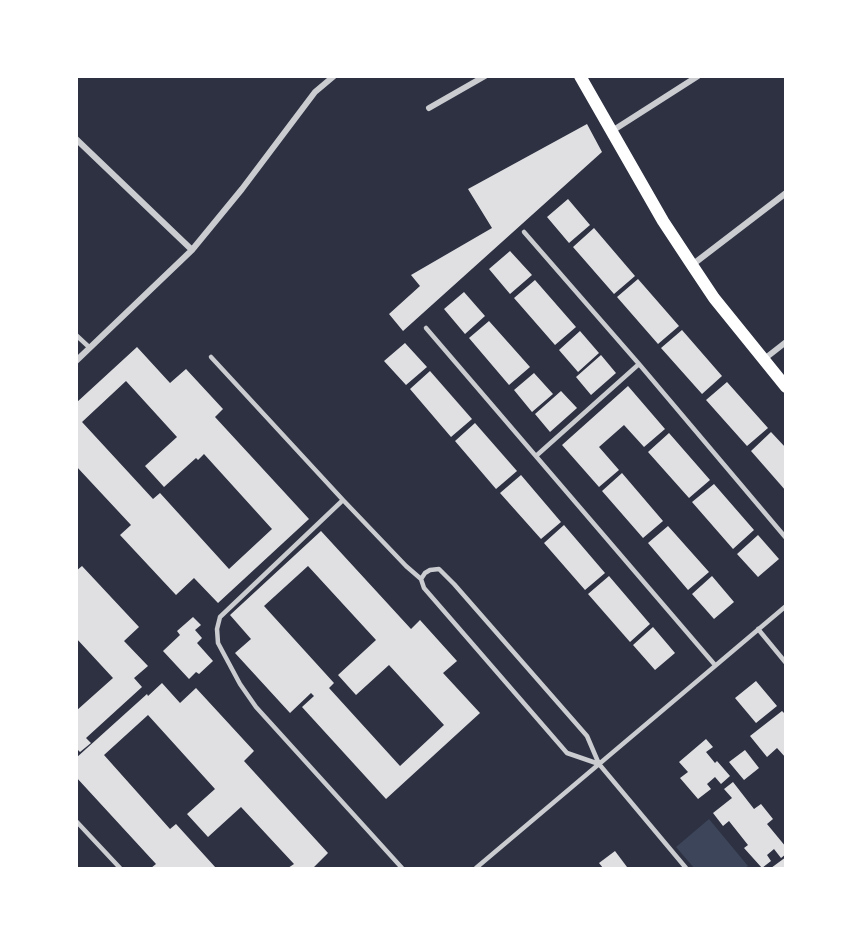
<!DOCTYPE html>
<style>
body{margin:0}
#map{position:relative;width:862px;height:945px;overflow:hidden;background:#2d3142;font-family:Arial,sans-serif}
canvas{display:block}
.frame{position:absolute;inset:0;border:78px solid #fff;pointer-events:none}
</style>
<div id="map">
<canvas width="862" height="945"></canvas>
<div class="frame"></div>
</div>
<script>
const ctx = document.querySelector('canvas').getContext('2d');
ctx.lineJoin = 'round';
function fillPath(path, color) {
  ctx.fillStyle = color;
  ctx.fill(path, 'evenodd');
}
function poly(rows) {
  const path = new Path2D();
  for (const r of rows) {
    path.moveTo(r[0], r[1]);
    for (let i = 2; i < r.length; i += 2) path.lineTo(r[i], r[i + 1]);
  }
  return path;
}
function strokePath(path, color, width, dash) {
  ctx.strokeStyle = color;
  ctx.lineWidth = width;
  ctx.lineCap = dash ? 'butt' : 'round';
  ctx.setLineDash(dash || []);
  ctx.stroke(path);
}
fillPath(poly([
 [709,819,748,866,745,868,694,868,676,847]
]), '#3c4559');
fillPath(poly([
 [587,124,602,152,403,331,389,314,420,286,411,275,492,228,468,189],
 [568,199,590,225,569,243,547,217],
 [594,228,635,276,614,294,573,247],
 [510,251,532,275,510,294,489,269],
 [638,279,679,326,658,344,617,297],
 [535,280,576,327,555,345,514,298],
 [464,292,485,316,465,334,444,309],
 [489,321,530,367,509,385,469,338],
 [682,330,722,376,702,394,661,348],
 [580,331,599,353,578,372,559,350],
 [405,343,427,367,406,385,384,361],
 [137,347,170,383,186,369,223,409,215,417,309,519,218,603,194,578,176,595,120,535,131,525,76,466,76,403],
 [126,381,177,437,145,466,164,487,196,458,198,460,204,454,272,529,229,569,160,493,153,499,82,422],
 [601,355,616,373,591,395,576,377],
 [430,371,472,419,451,437,410,389],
 [534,373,553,394,532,412,514,390],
 [727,382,768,428,747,446,706,400],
 [628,386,665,429,644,447,624,425,599,447,619,470,599,487,562,445],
 [561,391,577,408,550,432,535,414],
 [475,423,517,471,496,489,455,441],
 [771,432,786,448,786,491,751,451],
 [669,433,710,480,689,498,648,452],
 [622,473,663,521,643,538,602,491],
 [521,475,561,522,541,539,500,493],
 [714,484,754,530,733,549,692,502],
 [564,525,605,573,585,590,544,543],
 [668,526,709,572,688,590,648,543],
 [321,531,411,629,420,620,457,661,443,673,480,713,386,799,302,707,314,696,311,693,290,713,235,653,251,639,230,615],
 [308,566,376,640,338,675,356,695,389,665,444,725,400,766,329,688,334,683,264,606],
 [758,535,779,559,758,577,737,554],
 [82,566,139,627,124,641,148,666,134,678,142,687,86,738,91,743,80,752,76,748,76,711,113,678,76,638,76,571],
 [609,576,650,624,630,642,588,594],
 [712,576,734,602,714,619,692,594],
 [193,617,201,625,195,630,202,638,197,643,213,661,199,674,196,672,189,679,163,651,180,635,177,631],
 [653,627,675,653,655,670,633,645],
 [756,681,777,706,756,723,735,698],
 [162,683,180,703,196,688,254,751,244,761,328,853,314,867,315,868,288,868,294,864,241,807,208,837,187,814,215,789,148,715,104,755,170,829,176,824,216,868,151,868,156,864,76,777,76,758,147,694,148,696],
 [782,711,786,715,786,758,777,748,767,757,750,736],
 [706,739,713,747,706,752,715,763,717,761,730,776,721,784,715,777,707,784,711,789,698,799,680,778,688,772,679,762],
 [745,750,759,768,744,780,729,762],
 [733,782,754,809,761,804,773,819,767,824,786,847,786,854,781,858,774,849,767,855,771,861,762,868,744,848,748,845,729,821,723,826,713,813,732,798,724,789],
 [615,851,627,867,625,868,603,868,599,863],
 [786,857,786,868,771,868]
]), '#e0e0e3');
strokePath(poly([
 [524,232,639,364,786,538],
 [426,328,715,665],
 [76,335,90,348],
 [211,357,343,500],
 [536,456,639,364],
 [758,629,786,663],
 [599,764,567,753,424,588,421,579,425,573,430,570,439,569,454,584,587,736,599,764,686,868],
 [76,821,120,868],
 [402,868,256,707,240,684,218,643,217,629,220,617,343,500,406,566,421,579],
 [476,868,786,606]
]), '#caccd0', 4.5);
strokePath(poly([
 [429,108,485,76],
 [612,131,698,76],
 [76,139,192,250],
 [692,265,786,193],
 [763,360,786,342],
 [76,361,192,250,242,189,315,92,334,76]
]), '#caccd0', 6);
strokePath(poly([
 [580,76,663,221,692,265,714,298,786,387]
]), '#fff', 12);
</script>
